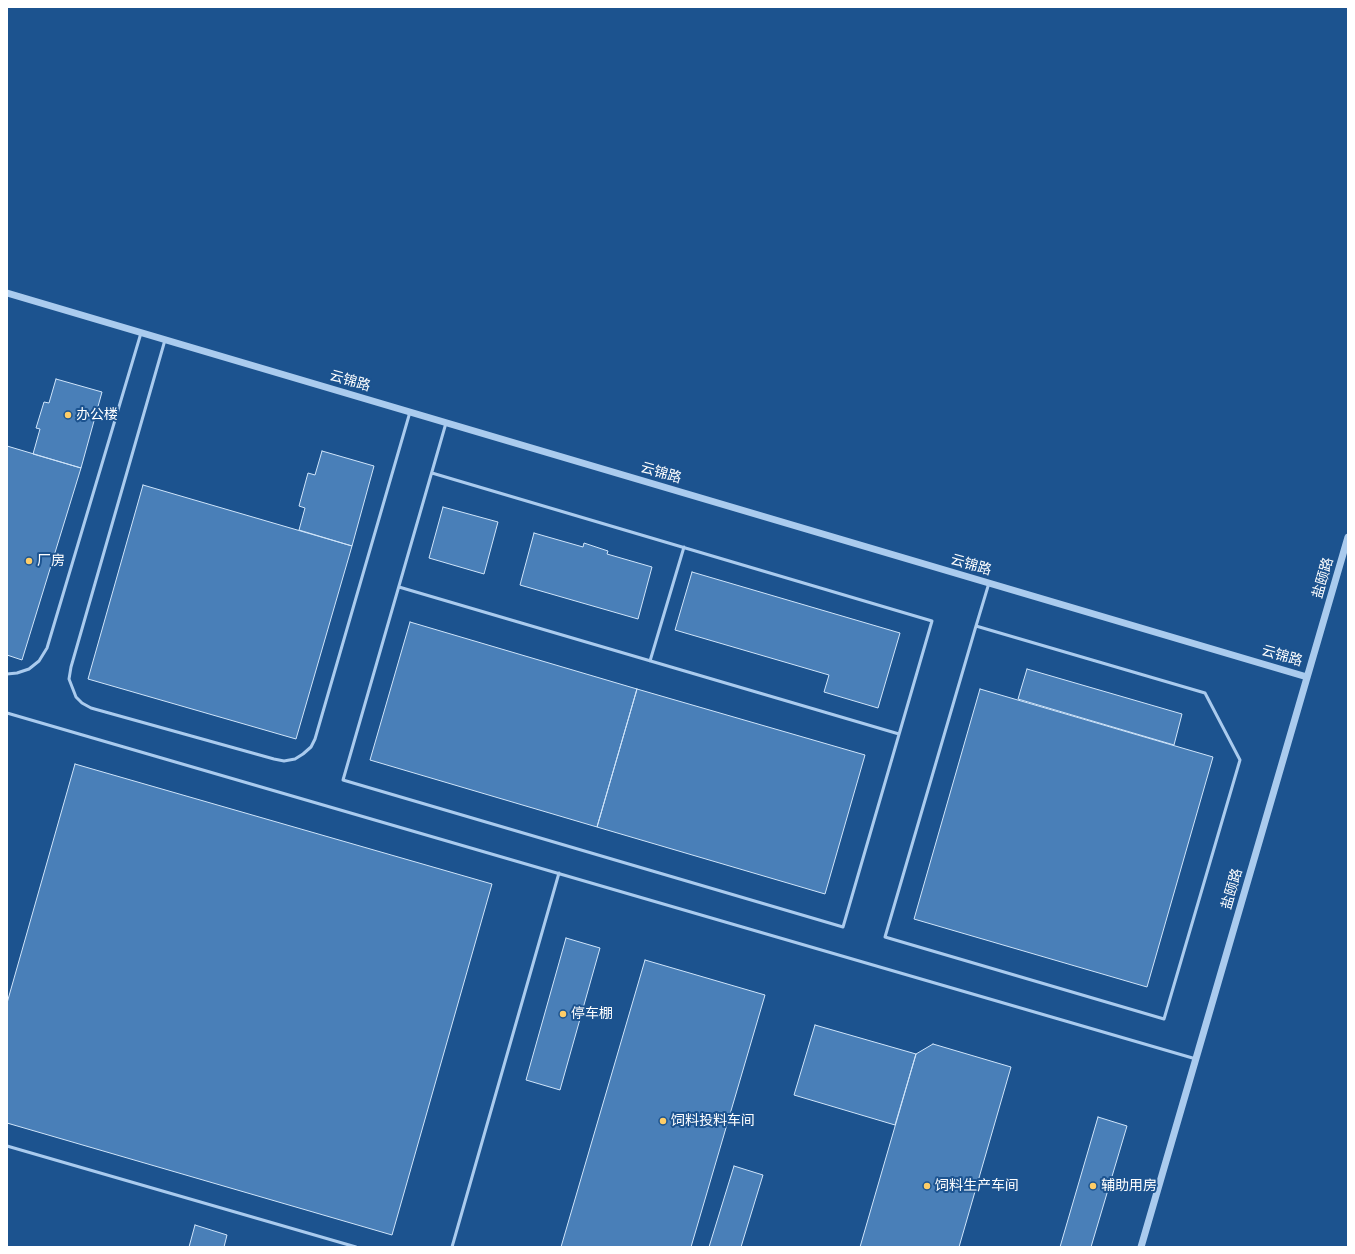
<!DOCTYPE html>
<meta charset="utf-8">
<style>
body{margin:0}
#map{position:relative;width:1355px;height:1254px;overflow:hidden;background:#1c538f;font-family:Mulish,sans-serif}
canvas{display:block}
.frame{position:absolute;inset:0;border:8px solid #fff;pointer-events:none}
</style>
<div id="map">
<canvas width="1355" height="1254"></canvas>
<div class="frame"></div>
</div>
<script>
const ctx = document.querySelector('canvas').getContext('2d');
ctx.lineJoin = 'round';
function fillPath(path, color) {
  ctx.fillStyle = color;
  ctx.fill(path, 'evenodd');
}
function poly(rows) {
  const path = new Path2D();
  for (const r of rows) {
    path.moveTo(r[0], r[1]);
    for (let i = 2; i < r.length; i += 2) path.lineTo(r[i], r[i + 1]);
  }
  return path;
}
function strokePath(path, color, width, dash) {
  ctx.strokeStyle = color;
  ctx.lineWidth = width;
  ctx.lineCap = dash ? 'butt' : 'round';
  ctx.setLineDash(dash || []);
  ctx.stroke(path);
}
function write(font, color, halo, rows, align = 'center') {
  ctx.font = font + ' Mulish,"Noto Sans SC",sans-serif';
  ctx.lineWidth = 4;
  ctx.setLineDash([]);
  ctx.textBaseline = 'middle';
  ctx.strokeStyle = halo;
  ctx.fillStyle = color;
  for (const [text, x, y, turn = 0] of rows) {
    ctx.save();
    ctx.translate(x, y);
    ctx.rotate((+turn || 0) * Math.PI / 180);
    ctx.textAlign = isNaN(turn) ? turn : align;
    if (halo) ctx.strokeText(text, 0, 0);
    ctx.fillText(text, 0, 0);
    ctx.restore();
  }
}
const building = poly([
 [56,379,102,392,81,468,33,454,40,429,36,428,44,402,49,403,56,379],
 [7,446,81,468,22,660,7,655,7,446],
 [322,451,374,466,352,546,299,530,305,508,299,506,308,473,315,475,322,451],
 [143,485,352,546,296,739,88,679,143,485],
 [443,507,498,522,484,574,429,558,443,507],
 [534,533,583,547,584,543,608,551,607,554,652,567,638,619,520,585,534,533],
 [692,572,900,633,878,708,824,692,829,675,675,630,692,572],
 [410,622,637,689,597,827,370,760,410,622],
 [1027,669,1182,714,1174,745,1018,699,1027,669],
 [637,689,865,755,825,894,597,827,637,689],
 [980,689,1213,757,1147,987,914,919,980,689],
 [75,764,492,884,392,1235,7,1123,7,1003,75,764],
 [566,938,600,948,560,1090,526,1080,566,938],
 [645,960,765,995,691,1247,561,1247,645,960],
 [815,1025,916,1054,895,1125,794,1095,815,1025],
 [933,1044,1011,1067,959,1247,860,1247,916,1054,933,1044],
 [1098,1117,1127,1126,1091,1247,1060,1247,1098,1117],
 [734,1166,763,1175,741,1247,709,1247,734,1166],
 [195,1225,227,1235,224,1247,189,1247,195,1225]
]);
fillPath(building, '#497fb8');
strokePath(building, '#d0e5fa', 1);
strokePath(poly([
 [165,340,71,667,69,679,76,697,82,703,91,708,274,759,284,761,295,759,303,754,311,747,315,739,410,412],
 [432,473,932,621,843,927,343,780,446,423],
 [399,587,899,734],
 [976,626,1205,693,1240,760,1164,1019,885,937,976,626,989,583],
 [650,661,684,547],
 [7,674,17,673,29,669,39,661,47,648,141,333],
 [7,713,1196,1059],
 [7,1146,356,1247],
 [452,1247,559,873]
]), '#aacbee', 3);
strokePath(poly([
 [7,293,1307,677],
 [1141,1247,1348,537]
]), '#aacbee', 7);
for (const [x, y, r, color] of [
 [68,415,4,"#fecd67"],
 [29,561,4,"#fecd67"],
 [563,1014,4,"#fecd67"],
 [663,1121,4,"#fecd67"],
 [927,1186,4,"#fecd67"],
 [1093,1186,4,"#fecd67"]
]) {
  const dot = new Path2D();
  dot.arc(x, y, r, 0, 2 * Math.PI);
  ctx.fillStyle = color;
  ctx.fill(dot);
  strokePath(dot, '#1c538f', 1.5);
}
write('14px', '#fff', '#1c538f', [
 ["云锦路",350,381,16],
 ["云锦路",661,473,16],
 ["云锦路",971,565,16],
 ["盐颐路",1323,578,-74],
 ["云锦路",1282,656,16],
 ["盐颐路",1232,889,-74]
]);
write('14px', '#fff', '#1c538f', [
 ["办公楼",76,415],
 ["厂房",37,561],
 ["停车棚",571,1014],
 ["饲料投料车间",671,1121],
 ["饲料生产车间",935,1186],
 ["辅助用房",1101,1186]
], 'left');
</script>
